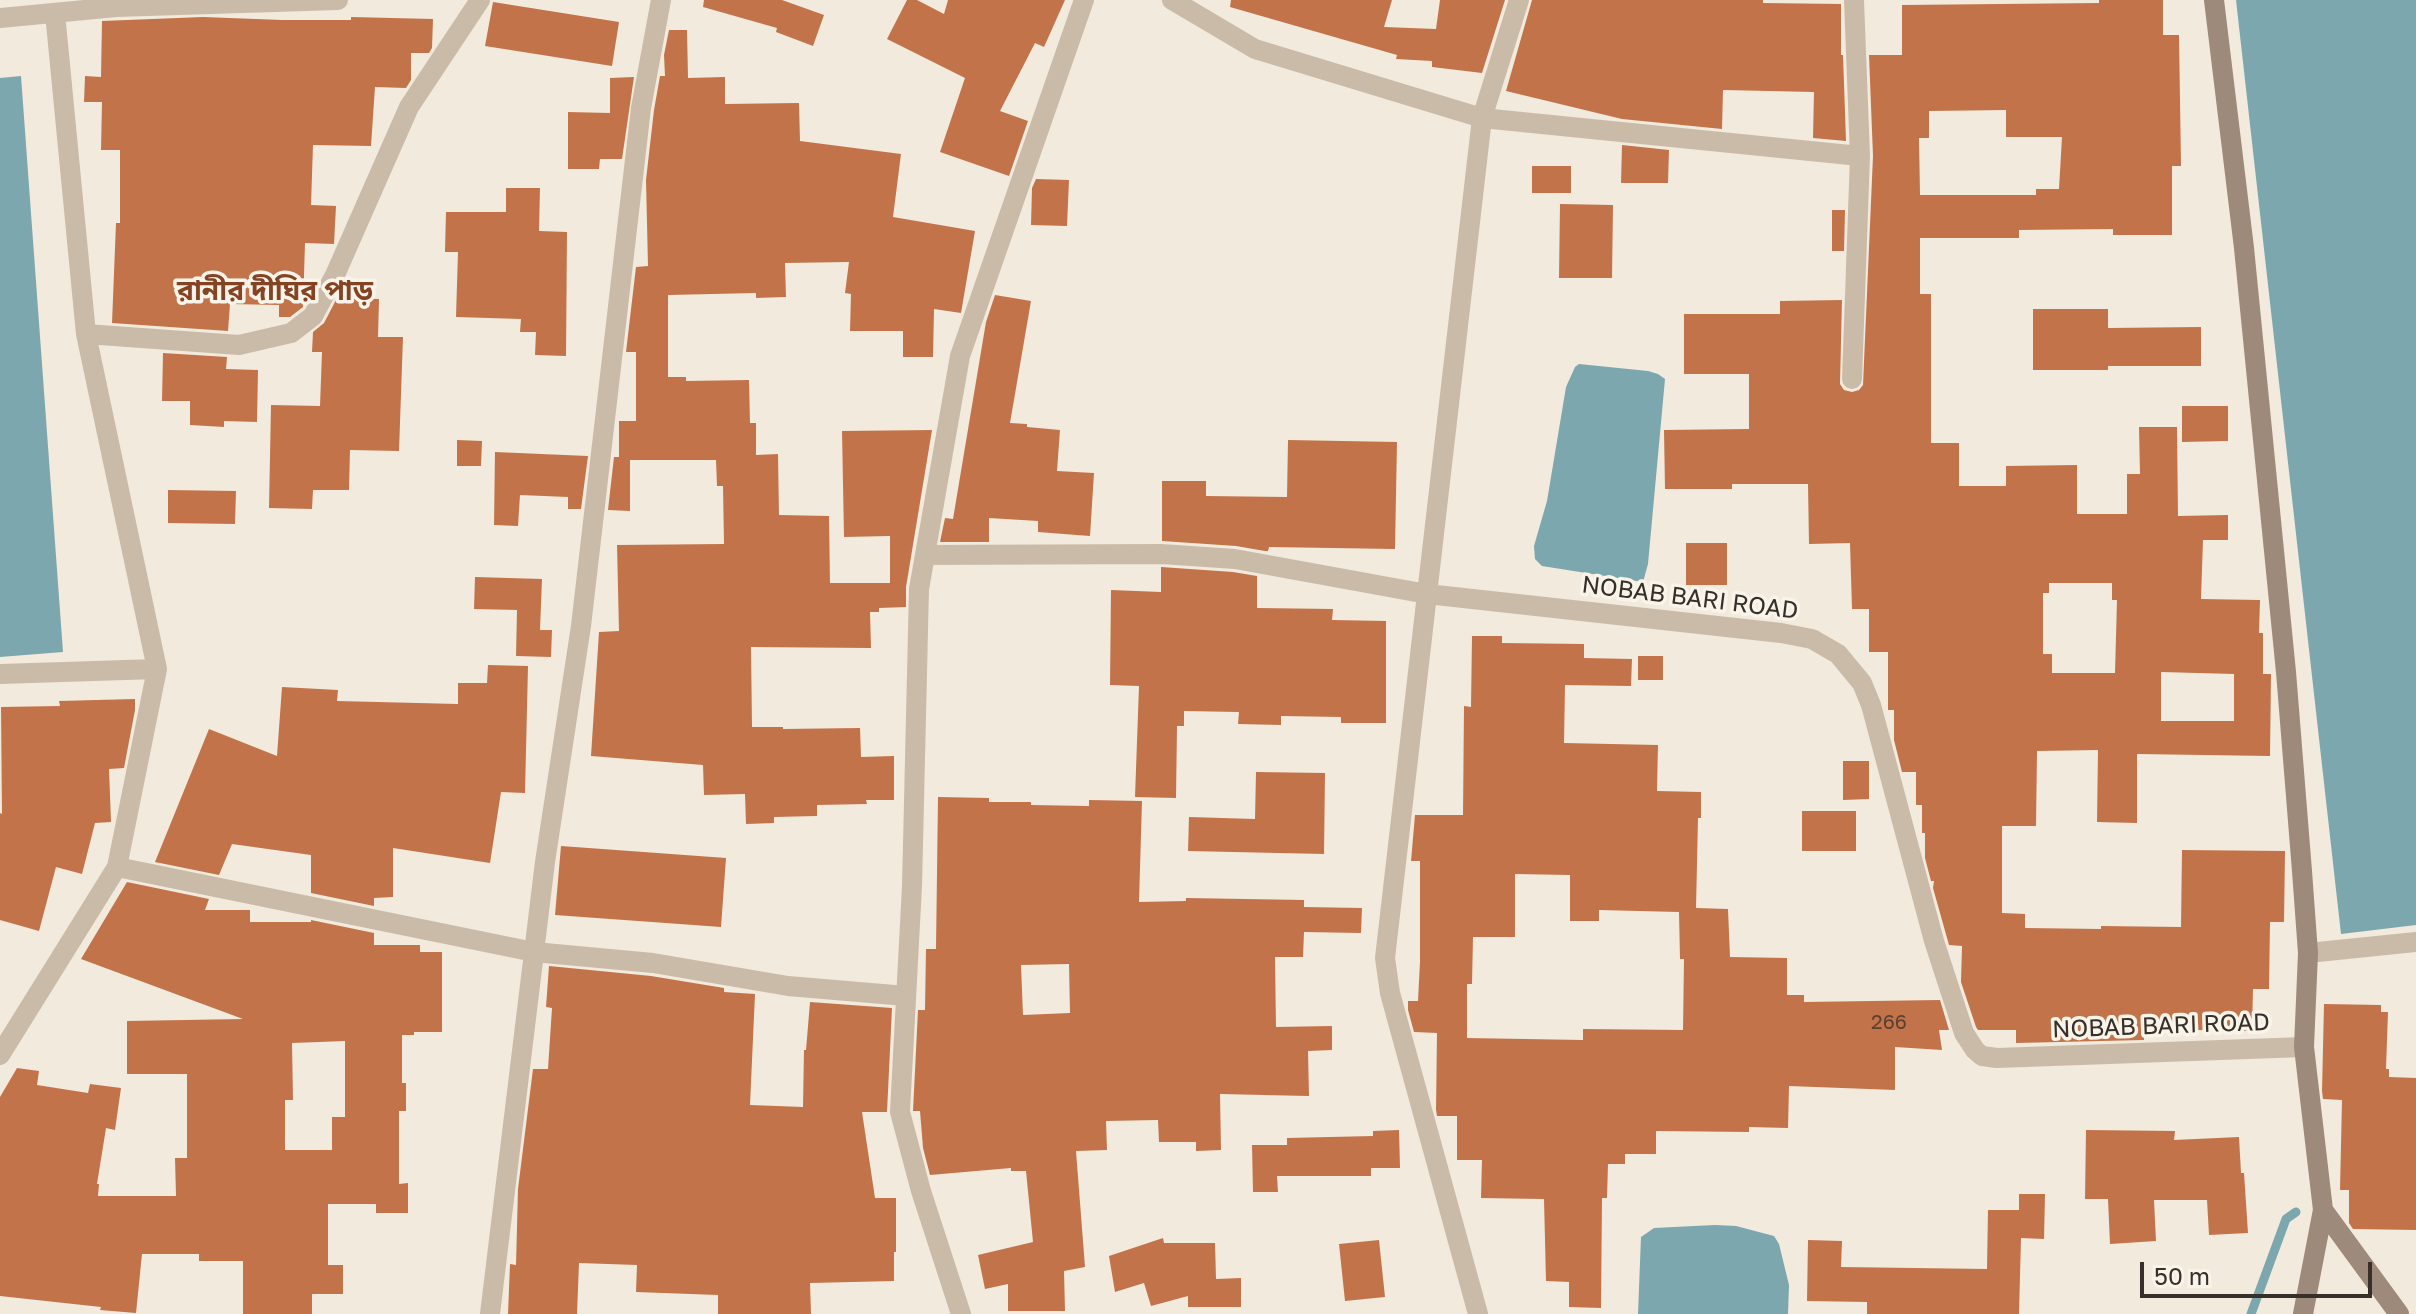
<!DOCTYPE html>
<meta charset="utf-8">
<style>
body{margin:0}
#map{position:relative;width:2416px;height:1314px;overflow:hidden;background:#f2eadd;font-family:"Golos Text",sans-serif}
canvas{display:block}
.scale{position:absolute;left:2140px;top:1262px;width:232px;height:36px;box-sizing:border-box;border:4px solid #372f29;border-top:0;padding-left:10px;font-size:24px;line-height:28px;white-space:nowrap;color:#372f29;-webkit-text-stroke:6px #f9f4e9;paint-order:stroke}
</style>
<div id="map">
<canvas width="2416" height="1314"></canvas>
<div class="scale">50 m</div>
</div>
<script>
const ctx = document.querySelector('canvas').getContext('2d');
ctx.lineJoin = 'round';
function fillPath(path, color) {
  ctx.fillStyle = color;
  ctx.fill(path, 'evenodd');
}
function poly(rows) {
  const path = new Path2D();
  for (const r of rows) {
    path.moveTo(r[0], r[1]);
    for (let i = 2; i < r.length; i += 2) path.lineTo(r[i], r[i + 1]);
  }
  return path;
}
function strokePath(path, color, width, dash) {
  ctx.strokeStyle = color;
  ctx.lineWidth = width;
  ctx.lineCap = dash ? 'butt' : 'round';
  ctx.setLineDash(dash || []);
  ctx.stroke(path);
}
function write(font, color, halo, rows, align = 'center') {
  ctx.font = font + ' "Golos Text","Noto Sans Bengali",sans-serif';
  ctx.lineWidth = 7;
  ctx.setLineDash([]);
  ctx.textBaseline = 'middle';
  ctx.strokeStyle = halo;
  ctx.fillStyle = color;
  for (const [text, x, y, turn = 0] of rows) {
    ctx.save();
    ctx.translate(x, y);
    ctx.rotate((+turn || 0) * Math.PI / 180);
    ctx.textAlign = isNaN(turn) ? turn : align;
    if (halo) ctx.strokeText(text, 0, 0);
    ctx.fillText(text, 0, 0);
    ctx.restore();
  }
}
fillPath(poly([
 [2236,0,2416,0,2416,925,2341,934],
 [21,76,63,652,0,657,0,78],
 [1579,364,1648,371,1658,374,1665,379,1648,564,1643,582,1542,566,1535,559,1534,546,1547,501,1566,387,1575,367],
 [1715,1225,1736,1226,1774,1236,1779,1244,1789,1285,1788,1314,1638,1314,1641,1237,1654,1228]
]), '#7ca7ae');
strokePath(poly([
 [2251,1314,2286,1219,2296,1212]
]), '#7ca7ae', 9);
fillPath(poly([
 [704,0,782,0,824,15,813,46,776,32,777,28,703,7],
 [907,0,917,0,944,14,948,0,1065,0,1044,47,1035,43,1000,111,1028,121,1009,176,940,152,965,78,887,39],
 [1231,0,1392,0,1384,27,1436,29,1440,0,1505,0,1482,73,1432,67,1432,61,1396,59,1397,55,1230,7],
 [1532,0,1763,0,1763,3,1841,4,1841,55,1843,55,1846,141,1813,138,1814,92,1723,90,1722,129,1622,119,1506,91],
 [2099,0,2163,0,2163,35,2179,35,2181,166,2172,166,2172,235,2113,235,2113,229,2019,230,2019,238,1920,238,1920,294,1931,294,1931,443,1959,443,1959,486,2006,486,2006,466,2077,465,2077,514,2127,514,2127,474,2140,474,2139,427,2177,427,2178,516,2228,515,2228,540,2203,540,2201,599,2260,600,2259,633,2263,633,2263,674,2271,674,2270,756,2137,754,2137,823,2097,822,2098,750,2037,751,2036,826,2002,826,2002,913,2025,914,2025,928,2101,929,2101,926,2181,927,2182,850,2285,851,2284,922,2270,922,2269,989,2253,989,2252,1031,2144,1029,2144,1040,2016,1043,2016,1030,1978,1030,1976,1027,1961,982,1962,946,1949,945,1933,888,1934,881,1931,881,1925,858,1925,833,1922,833,1922,805,1916,805,1916,772,1902,772,1894,740,1894,710,1888,710,1888,652,1869,652,1869,609,1852,609,1850,543,1809,544,1808,484,1732,484,1732,489,1665,489,1664,430,1749,429,1749,374,1684,374,1684,314,1780,314,1780,301,1842,300,1840,384,1844,390,1852,392,1859,390,1863,385,1873,156,1869,55,1902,55,1902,5,2099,3],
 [2006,110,2006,137,2062,137,2059,189,2036,189,2036,195,1920,195,1919,138,1929,138,1929,111],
 [2049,583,2112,583,2112,600,2117,600,2115,673,2052,673,2052,654,2043,654,2043,593,2049,593],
 [2161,672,2234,674,2234,721,2161,721],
 [493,2,619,22,612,66,485,46],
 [203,17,282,20,351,20,351,17,433,19,432,48,429,53,411,53,411,80,406,88,375,87,371,146,313,145,311,205,336,206,334,244,305,243,303,307,290,317,279,317,279,305,230,304,228,331,112,323,116,223,120,223,120,150,101,150,102,102,84,102,85,76,101,77,102,21],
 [669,30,687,30,688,78,725,77,725,104,799,103,800,141,901,154,893,217,975,231,961,313,934,309,933,357,903,357,903,331,850,331,851,294,845,293,849,262,785,263,786,297,756,298,756,293,668,295,668,377,686,377,686,381,749,380,750,423,756,423,756,455,778,454,779,515,829,516,830,583,890,583,890,536,844,537,842,431,932,430,906,587,906,607,879,608,879,612,870,612,871,648,751,647,752,727,783,727,783,729,860,728,861,757,894,756,894,800,866,800,867,804,817,805,817,816,774,817,774,823,746,824,745,794,704,795,703,765,591,756,599,632,619,631,617,545,724,544,723,486,717,486,716,460,630,460,630,511,608,510,614,457,619,457,619,421,636,421,636,352,626,352,636,267,648,266,646,180,654,110,660,76,665,76,664,55],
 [634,77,622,159,600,159,599,169,568,169,568,112,610,113,610,78],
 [1622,145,1669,150,1668,183,1621,183],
 [1532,166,1571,166,1571,193,1532,193],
 [1036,179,1069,180,1067,226,1031,225,1032,188],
 [506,188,540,188,539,231,567,232,566,356,535,355,536,332,520,332,521,319,456,317,458,252,445,252,446,212,506,212],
 [1560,204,1613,205,1612,278,1559,278],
 [1832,210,1845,210,1844,251,1832,251],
 [995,295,1031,301,1010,423,1027,424,1027,427,1060,430,1057,471,1094,473,1090,536,1038,532,1038,521,989,518,989,542,940,542,945,518,953,519,986,322],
 [337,298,379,299,378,337,403,337,399,451,350,450,349,490,313,490,312,509,269,508,271,405,320,406,322,352,312,352,313,332,324,323],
 [2033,309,2108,309,2108,328,2201,327,2201,366,2108,366,2108,370,2033,370],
 [163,353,227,357,226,369,258,370,257,422,224,421,224,427,190,425,190,401,162,401],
 [2182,406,2228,406,2228,441,2182,442],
 [457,440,482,441,481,466,457,466],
 [1288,440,1397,442,1395,549,1269,547,1268,551,1265,551,1236,546,1162,541,1162,481,1206,481,1206,496,1287,497],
 [495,452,588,456,581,509,568,509,568,497,520,495,518,526,494,525],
 [168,490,236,491,235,524,168,523],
 [1686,543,1727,543,1727,585,1686,585],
 [1161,567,1233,572,1257,576,1257,608,1333,609,1332,620,1386,621,1386,723,1341,723,1341,717,1281,716,1281,725,1238,724,1239,712,1184,711,1184,726,1177,726,1176,798,1135,797,1139,686,1110,685,1111,590,1161,592],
 [475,577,542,579,540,630,552,630,551,657,516,656,517,610,474,609],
 [1472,636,1502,636,1502,643,1584,644,1584,658,1632,659,1631,686,1565,685,1564,743,1658,745,1657,791,1701,792,1701,818,1698,818,1696,908,1728,909,1730,957,1787,958,1787,995,1804,995,1804,1002,1940,1000,1949,1030,1939,1030,1942,1050,1895,1047,1895,1090,1789,1086,1788,1128,1749,1127,1749,1132,1656,1131,1656,1154,1625,1154,1625,1164,1608,1164,1607,1198,1602,1198,1601,1308,1569,1307,1569,1282,1546,1281,1544,1199,1481,1198,1482,1160,1457,1160,1457,1116,1437,1116,1436,1110,1437,1033,1414,1032,1408,1010,1408,1001,1418,1001,1420,962,1420,861,1411,861,1415,815,1463,815,1464,706,1471,707],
 [1515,874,1570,875,1570,921,1599,921,1599,910,1679,912,1680,959,1684,959,1683,1030,1583,1029,1583,1040,1467,1038,1467,984,1472,984,1473,937,1515,937],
 [1638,656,1663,656,1663,680,1638,680],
 [488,665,528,666,525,793,501,792,490,863,393,848,393,897,374,898,374,906,311,893,311,855,232,844,219,875,155,862,209,729,277,756,282,687,338,690,337,701,458,704,458,683,487,683],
 [135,699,135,710,124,768,109,769,111,822,95,823,82,874,56,867,39,931,0,920,0,813,2,814,1,707,60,706,59,701],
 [1843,761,1869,761,1869,799,1843,800],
 [1256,772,1325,773,1324,854,1188,851,1189,817,1255,819],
 [938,797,989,798,989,802,1031,802,1031,805,1089,806,1089,800,1142,801,1139,902,1186,901,1186,898,1304,900,1304,907,1362,908,1361,933,1304,932,1303,957,1275,957,1276,1027,1332,1026,1332,1050,1308,1051,1309,1096,1220,1094,1221,1150,1196,1151,1196,1142,1159,1142,1158,1120,1106,1121,1107,1150,1076,1151,1085,1267,1064,1271,1065,1311,1008,1311,1008,1284,985,1289,978,1255,1033,1242,1026,1171,1011,1171,1011,1168,930,1175,923,1148,920,1111,913,1111,918,1010,925,1010,926,949,936,949],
 [1069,964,1070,1013,1023,1015,1021,965],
 [1802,811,1856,811,1856,851,1802,851],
 [561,846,726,858,721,927,555,915],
 [127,882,209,899,205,910,250,910,250,922,311,922,311,920,374,933,374,945,420,945,420,952,442,952,442,1032,414,1032,414,1035,402,1035,402,1083,406,1083,406,1111,399,1111,399,1184,408,1183,408,1213,376,1213,376,1204,328,1204,328,1265,343,1265,343,1294,312,1294,312,1314,243,1314,243,1261,199,1261,199,1254,142,1254,136,1313,100,1310,101,1307,0,1296,0,1097,17,1068,39,1071,37,1085,88,1093,90,1084,121,1088,115,1130,106,1128,97,1184,99,1184,98,1196,176,1196,175,1158,187,1158,187,1074,127,1074,127,1021,243,1019,81,959],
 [345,1041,345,1117,332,1117,332,1150,285,1150,285,1100,293,1100,292,1043],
 [549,966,651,976,724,988,724,992,755,994,750,1105,803,1107,804,1050,806,1050,810,1002,892,1008,887,1112,862,1112,875,1198,896,1198,896,1252,894,1252,894,1281,810,1283,811,1314,718,1314,718,1295,636,1292,637,1265,579,1263,577,1314,508,1314,510,1264,516,1265,518,1189,533,1069,548,1069,552,1008,546,1007],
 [2324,1004,2381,1005,2381,1012,2388,1012,2386,1069,2389,1069,2389,1077,2416,1078,2416,1230,2353,1229,2349,1223,2349,1190,2340,1190,2342,1100,2323,1099,2322,1091],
 [1399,1130,1400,1168,1371,1168,1371,1176,1277,1176,1278,1192,1253,1192,1252,1145,1287,1145,1287,1138,1373,1136,1373,1131],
 [2086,1130,2175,1131,2174,1140,2239,1137,2241,1173,2244,1173,2248,1233,2209,1235,2207,1200,2154,1200,2156,1241,2110,1244,2108,1199,2085,1199],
 [2019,1194,2045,1194,2044,1239,2021,1238,2019,1314,1867,1314,1867,1302,1807,1301,1808,1240,1842,1241,1841,1267,1987,1269,1988,1210,2019,1210],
 [1163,1238,1164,1243,1215,1243,1216,1279,1241,1278,1241,1307,1188,1307,1188,1296,1151,1306,1144,1283,1115,1292,1109,1256],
 [1379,1240,1385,1297,1345,1301,1339,1244]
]), '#c3734a');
strokePath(poly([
 [1172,0,1255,49,1482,118,1860,156],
 [55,13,86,334],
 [0,18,116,7,338,0],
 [1852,379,1860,156,1854,0],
 [925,555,1161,554,1235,559,1427,594,1781,633,1812,639,1838,654,1862,683,1871,705,1934,941,1964,1033,1975,1050,1982,1056,1997,1058,2304,1047],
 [0,674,157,669],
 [117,867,534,952,653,963,788,986,906,996],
 [2308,953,2416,942],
 [0,1055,117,867,157,669,86,334,239,345,291,333,313,316,335,275,409,107,480,0],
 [490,1314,545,862,581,626,641,108,661,0],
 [961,1314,921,1191,900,1112,912,886,919,589,960,356,1084,0],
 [1478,1314,1390,993,1385,958,1482,118,1519,0]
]), '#cabba9', 20);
strokePath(poly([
 [2214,0,2244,248,2286,672,2302,871,2308,953,2304,1047,2323,1210,2303,1314],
 [2323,1210,2399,1314]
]), '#9d8a7a', 20);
write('20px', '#5a4031', null, [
 ["266",1889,1023]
]);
write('24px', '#372f29', '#f9f4e9', [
 ["NOBAB BARI ROAD",1690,598,7],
 ["NOBAB BARI ROAD",2161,1026,-2]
]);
write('bold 28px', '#844424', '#f9f4e9', [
 ["রানীর দীঘির পাড়",275,291]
]);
</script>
